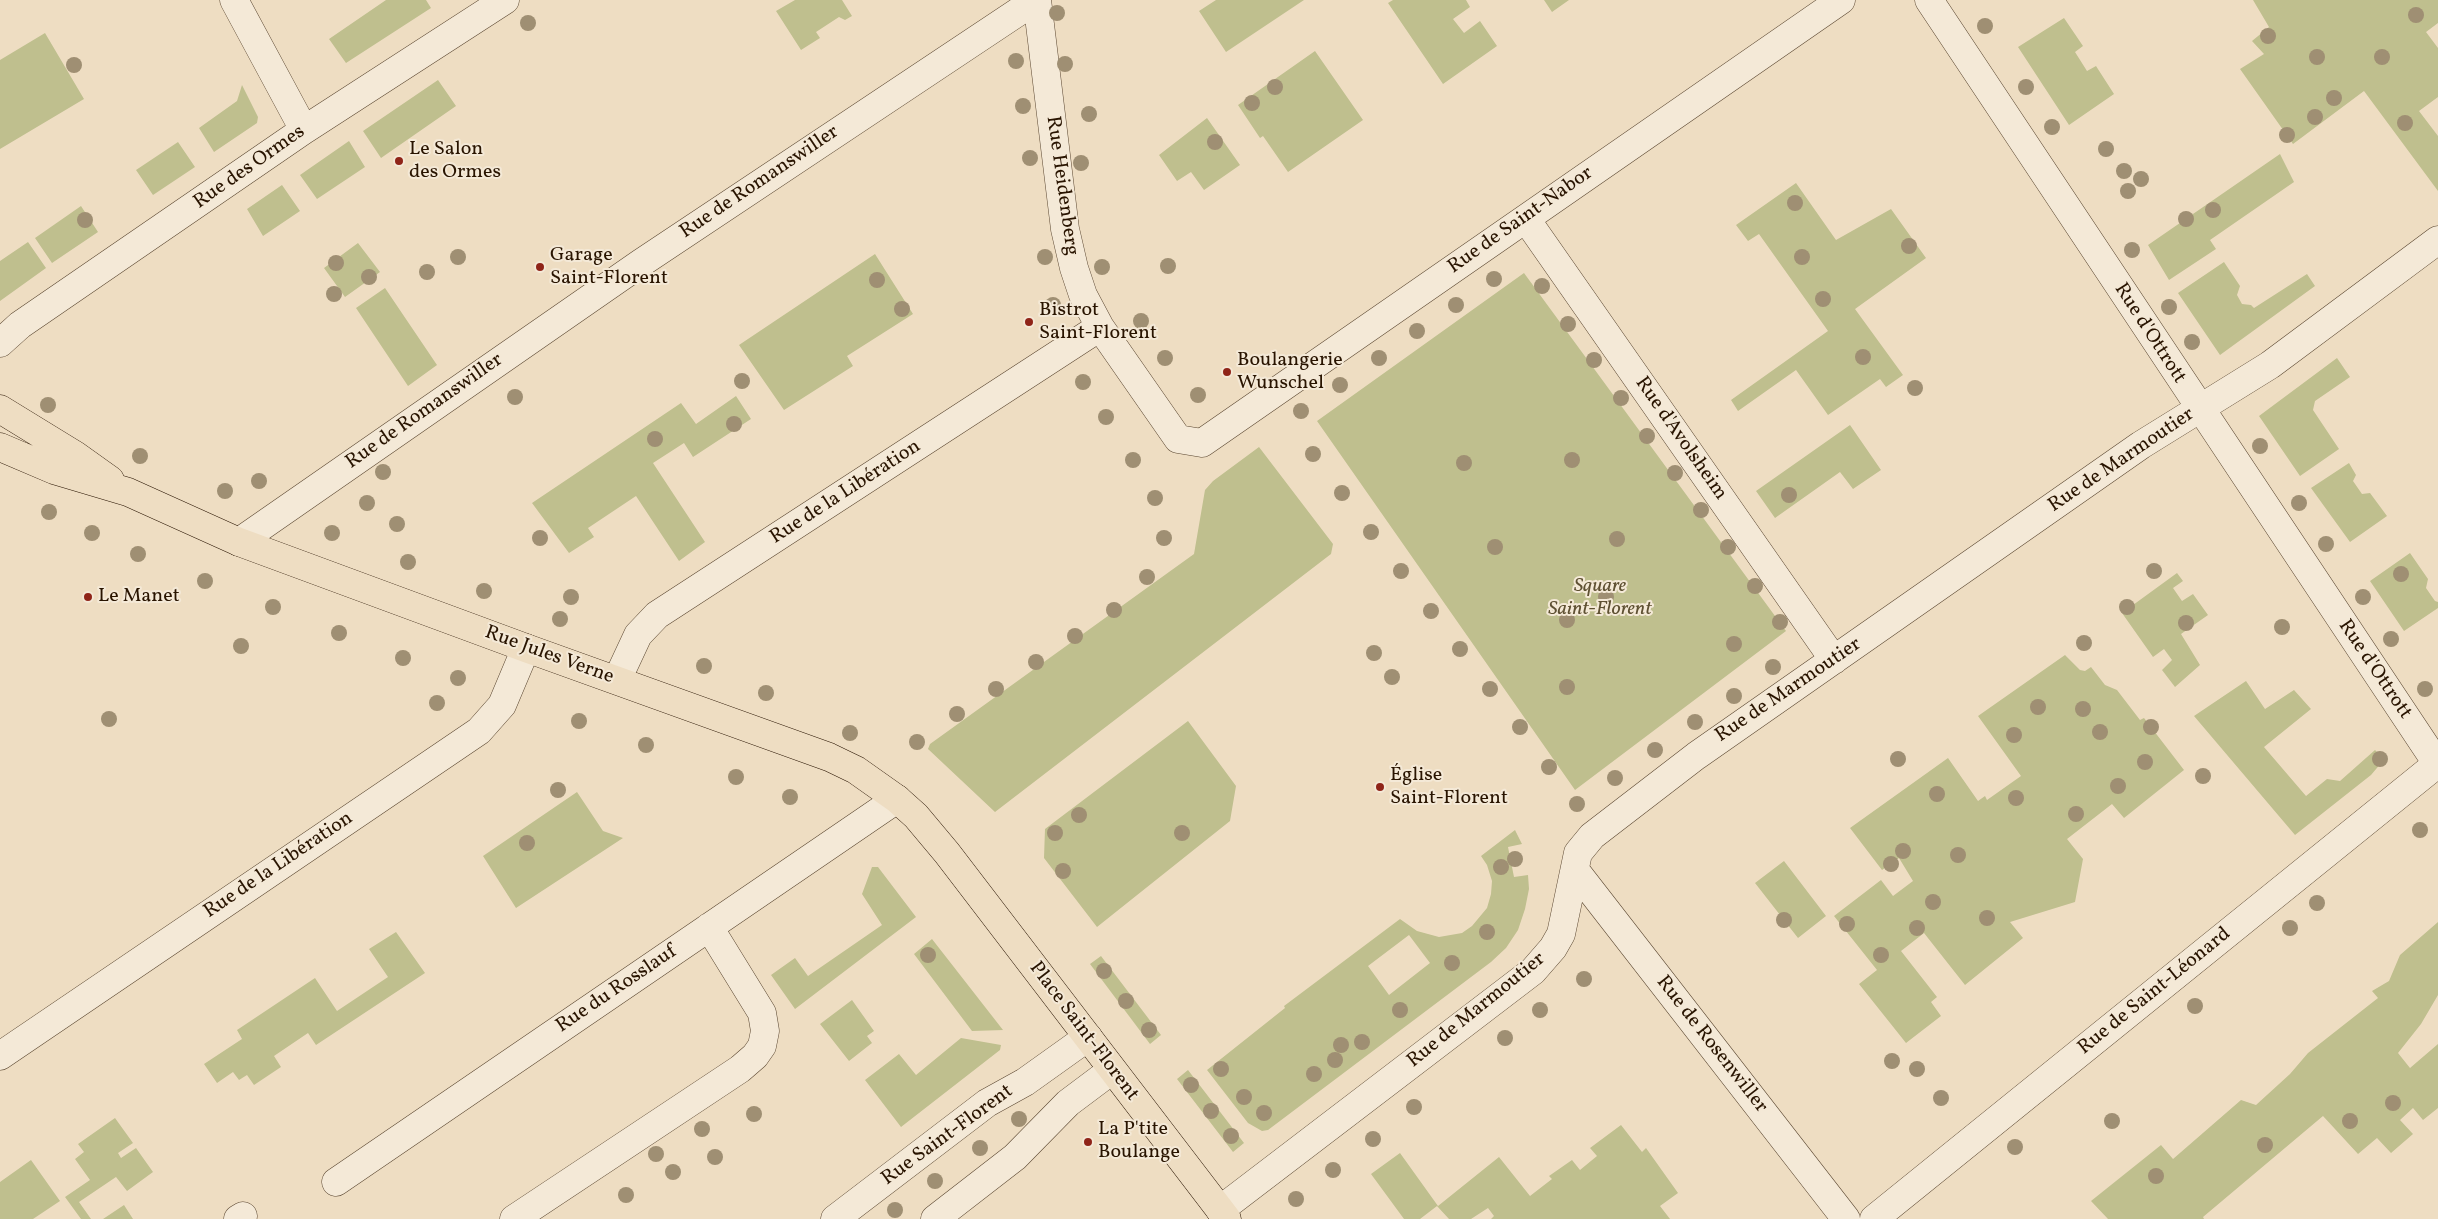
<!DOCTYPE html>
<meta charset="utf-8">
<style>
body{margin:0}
canvas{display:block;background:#eeddc2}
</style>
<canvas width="2438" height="1219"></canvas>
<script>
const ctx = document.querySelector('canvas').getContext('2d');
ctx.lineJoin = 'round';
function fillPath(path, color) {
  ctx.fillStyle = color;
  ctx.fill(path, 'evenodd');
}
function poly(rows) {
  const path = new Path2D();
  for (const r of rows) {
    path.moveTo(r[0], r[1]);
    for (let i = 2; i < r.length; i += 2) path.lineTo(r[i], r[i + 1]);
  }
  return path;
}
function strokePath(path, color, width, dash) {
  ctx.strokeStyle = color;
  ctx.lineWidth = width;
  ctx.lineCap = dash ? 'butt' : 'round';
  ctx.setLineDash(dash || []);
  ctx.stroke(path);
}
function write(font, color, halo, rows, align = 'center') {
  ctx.font = font + ' Vollkorn,serif';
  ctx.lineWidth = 4;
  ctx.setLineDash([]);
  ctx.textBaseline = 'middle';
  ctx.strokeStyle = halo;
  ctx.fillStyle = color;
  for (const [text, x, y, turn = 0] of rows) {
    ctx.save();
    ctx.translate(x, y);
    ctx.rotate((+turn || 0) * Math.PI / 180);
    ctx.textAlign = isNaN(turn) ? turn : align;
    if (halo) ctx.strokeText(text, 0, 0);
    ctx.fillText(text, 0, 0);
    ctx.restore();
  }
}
fillPath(poly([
 [386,0,426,0,431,8,346,63,329,39],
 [795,0,842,0,852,16,845,20,839,17,816,32,820,38,801,50,776,11],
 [1216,0,1304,0,1226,52,1199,11],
 [1393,0,1466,0,1470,7,1453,19,1464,33,1480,21,1497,46,1443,84,1388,3],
 [1544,0,1569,0,1552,12],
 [2253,0,2438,0,2438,23,2426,32,2438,48,2438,97,2419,111,2438,136,2438,191,2364,91,2293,144,2240,69,2264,54,2252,41,2269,27],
 [2064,18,2083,46,2075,52,2087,71,2096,66,2114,94,2069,125,2018,47],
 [45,33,84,99,0,149,0,60],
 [1315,51,1363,120,1288,172,1263,136,1260,138,1238,105],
 [438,80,456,106,381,158,363,131],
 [242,85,258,117,257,123,214,152,199,128,237,101],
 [1207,118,1240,165,1204,190,1191,172,1177,181,1159,155],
 [349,141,365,167,317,199,300,175],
 [178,142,195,167,153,195,136,170],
 [2280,154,2294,182,2210,240,2216,249,2169,280,2148,245],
 [1796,183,1836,240,1891,209,1926,258,1855,309,1903,375,1886,387,1880,379,1828,415,1796,370,1738,411,1731,400,1828,331,1759,234,1748,241,1736,225],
 [282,185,300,211,263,236,247,209],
 [81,206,98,232,52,263,35,238],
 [28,242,46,268,0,301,0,261],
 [358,243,380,272,345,297,324,268],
 [875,254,913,314,847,356,853,366,784,410,739,345],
 [2224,262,2240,286,2237,295,2242,304,2251,305,2254,308,2307,274,2315,286,2220,355,2178,293],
 [1524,273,1786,631,1575,790,1317,421],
 [385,288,437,365,408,386,356,308],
 [2337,358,2350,377,2315,401,2313,410,2339,449,2300,476,2259,416],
 [736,396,751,419,693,457,684,443,653,463,705,542,679,561,636,496,588,528,594,537,569,553,532,503,681,403,696,424],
 [1850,425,1881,470,1853,489,1840,472,1775,518,1756,491],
 [1259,447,1333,544,1331,554,995,812,928,749,930,744,1194,554,1205,490,1213,481],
 [2349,463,2356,475,2353,481,2362,494,2370,493,2387,516,2350,542,2311,488],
 [2410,553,2428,579,2426,588,2435,601,2438,602,2438,608,2404,631,2370,581],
 [2177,573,2183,581,2173,588,2182,601,2193,594,2208,615,2181,634,2200,665,2175,687,2162,670,2172,660,2164,649,2153,657,2122,613],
 [2065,655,2080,670,2085,671,2091,667,2105,685,2117,690,2140,720,2144,718,2184,770,2124,818,2112,804,2067,839,2083,859,2075,902,2010,922,2023,938,1965,985,1924,933,1901,951,1937,997,1931,1002,1941,1016,1906,1043,1859,984,1877,970,1834,916,1881,880,1893,896,1913,881,1899,858,1882,870,1850,828,1948,758,1978,801,1985,796,1987,800,2021,776,1978,716],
 [2246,681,2265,709,2294,690,2311,709,2264,747,2306,796,2327,779,2340,781,2375,750,2381,756,2382,762,2371,775,2295,835,2194,716],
 [1188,721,1236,786,1230,821,1097,927,1044,858,1045,829],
 [577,792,603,831,623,838,516,908,483,856],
 [1515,830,1522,844,1508,847,1514,877,1528,875,1529,889,1525,909,1518,930,1506,948,1491,962,1268,1130,1262,1131,1248,1123,1207,1070,1285,1008,1284,1006,1400,919,1417,931,1439,937,1462,933,1472,926,1487,908,1491,894,1492,881,1487,865,1481,856],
 [1409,935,1430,963,1389,995,1368,966],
 [1784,861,1826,916,1798,938,1755,883],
 [872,867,878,867,916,917,795,1009,771,975,795,958,808,976,882,925,862,894],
 [2438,922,2438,995,2421,1024,2398,1053,2410,1068,2438,1044,2438,1108,2423,1120,2413,1108,2400,1120,2413,1134,2391,1153,2377,1138,2358,1154,2323,1116,2203,1217,2204,1219,2108,1219,2091,1201,2161,1145,2173,1159,2241,1100,2256,1105,2290,1074,2308,1053,2378,998,2372,991,2389,981,2400,955],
 [396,932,425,973,316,1045,308,1033,274,1056,281,1067,254,1085,247,1075,239,1080,233,1072,217,1083,204,1064,242,1039,237,1030,315,978,337,1011,388,977,369,949],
 [932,939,1003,1030,1004,1030,972,1031,914,954],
 [1101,956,1161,1035,1150,1044,1090,964],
 [852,1000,874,1031,867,1036,872,1043,849,1061,820,1024],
 [961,1038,1001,1045,1000,1050,901,1127,865,1080,899,1054,916,1075],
 [1188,1070,1244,1143,1233,1152,1177,1079],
 [115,1118,133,1143,118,1153,121,1158,136,1148,153,1172,127,1191,116,1177,79,1202,91,1219,81,1219,65,1197,90,1180,75,1159,84,1152,78,1144],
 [1621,1125,1642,1152,1646,1148,1678,1193,1660,1206,1670,1219,1491,1219,1494,1216,1488,1208,1471,1219,1449,1219,1437,1206,1420,1219,1404,1219,1371,1174,1400,1153,1438,1206,1499,1157,1530,1196,1552,1179,1549,1176,1572,1160,1580,1170,1597,1156,1590,1148],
 [31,1160,60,1201,33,1219,0,1219,0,1182],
 [124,1205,133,1219,103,1219]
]), '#bfbf8e');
const minor = poly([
 [234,0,304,130],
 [1037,0,1065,229,1074,268,1083,295,1100,327,1178,439,1202,443,1841,0],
 [1929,0,2438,765],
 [1526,219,1834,660],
 [0,343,20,325,304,130,505,0],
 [239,542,641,263,1036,0],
 [617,680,638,635,657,615,1100,327],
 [1575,870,1846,1219],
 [0,1056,479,731,502,705,526,648],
 [336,1182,897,799],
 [1220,1210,1533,971,1553,948,1561,934,1578,853,1592,836,1696,756,2141,445,2270,365,2438,240],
 [238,1219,243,1216],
 [514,1219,740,1069,755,1056,762,1046,765,1031,762,1013,709,927],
 [835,1219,987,1103,1025,1082,1088,1037],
 [935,1219,1015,1157,1068,1103,1112,1070],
 [1874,1219,2437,764]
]);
const major = poly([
 [0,409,75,455,110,480],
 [0,447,54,470,128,492,239,542,526,648,829,757,856,770,897,799,916,816,947,853,1227,1219]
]);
strokePath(minor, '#5a4630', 29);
strokePath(major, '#291400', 29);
strokePath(minor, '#f4e9d7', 28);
strokePath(major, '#eeddc2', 28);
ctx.fillStyle = '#9f8f73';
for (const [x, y] of [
 [1057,13],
 [2416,15],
 [528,23],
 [1985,26],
 [2268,36],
 [2317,57],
 [2382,57],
 [1016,61],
 [1065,64],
 [74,65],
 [1275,87],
 [2026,87],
 [2334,98],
 [1252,103],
 [1023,106],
 [1089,114],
 [2315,117],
 [2405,123],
 [2052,127],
 [2287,135],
 [1215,142],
 [2106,149],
 [1030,158],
 [1081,163],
 [2124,171],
 [2141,179],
 [2128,191],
 [1795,203],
 [2213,210],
 [2186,219],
 [85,220],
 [1909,246],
 [2132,250],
 [458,257],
 [1045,257],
 [1802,257],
 [336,263],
 [1168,266],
 [1102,267],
 [427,272],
 [369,277],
 [1494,279],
 [877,280],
 [1542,286],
 [334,294],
 [1823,299],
 [1053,305],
 [1456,305],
 [2169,307],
 [902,309],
 [1141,321],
 [1568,324],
 [1417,331],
 [2192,342],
 [1863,357],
 [1165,358],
 [1379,358],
 [1594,360],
 [742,381],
 [1083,382],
 [1340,385],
 [1915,388],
 [1198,395],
 [515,397],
 [1621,398],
 [48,405],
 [1301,411],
 [1106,417],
 [734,424],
 [1647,436],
 [655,439],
 [2260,446],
 [1313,454],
 [140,456],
 [1133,460],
 [1572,460],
 [1464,463],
 [383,472],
 [1675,473],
 [259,481],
 [225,491],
 [1342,493],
 [1789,495],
 [1155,498],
 [367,503],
 [2299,503],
 [1701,510],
 [49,512],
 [397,524],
 [1371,532],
 [92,533],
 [332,533],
 [540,538],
 [1164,538],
 [1617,539],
 [2326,544],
 [1495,547],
 [1728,547],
 [138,554],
 [408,562],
 [1401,571],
 [2154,571],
 [2401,574],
 [1147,577],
 [205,581],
 [1755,586],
 [484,591],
 [571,597],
 [1606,597],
 [2363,597],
 [273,607],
 [2127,607],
 [1114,610],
 [1431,611],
 [560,619],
 [1567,620],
 [1780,622],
 [2186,623],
 [2282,627],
 [339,633],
 [1075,636],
 [2391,639],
 [2084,643],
 [1734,644],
 [241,646],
 [1460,649],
 [1374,653],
 [403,658],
 [1036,662],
 [704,666],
 [1773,667],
 [1392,677],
 [458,678],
 [1567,687],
 [996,689],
 [1490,689],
 [2425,689],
 [766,693],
 [1734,696],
 [437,703],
 [2038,707],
 [2083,709],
 [957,714],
 [109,719],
 [579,721],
 [1695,722],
 [1520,727],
 [2151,727],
 [2100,732],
 [850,733],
 [2014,735],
 [917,742],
 [646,745],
 [1655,750],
 [1898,759],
 [2380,759],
 [2145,762],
 [1549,767],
 [2203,776],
 [736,777],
 [1615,778],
 [2118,786],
 [558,790],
 [1937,794],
 [790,797],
 [2016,798],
 [1577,804],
 [2076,814],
 [1079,815],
 [2420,830],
 [1055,833],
 [1182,833],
 [527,843],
 [1903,851],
 [1958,855],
 [1515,859],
 [1891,864],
 [1501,867],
 [1063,871],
 [1933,902],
 [2317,903],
 [1987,918],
 [1784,920],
 [1847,924],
 [1917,928],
 [2290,928],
 [1487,932],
 [928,955],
 [1881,955],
 [1452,963],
 [1104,971],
 [1584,979],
 [1126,1001],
 [2195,1006],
 [1400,1010],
 [1540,1010],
 [1149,1030],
 [1505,1038],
 [1362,1042],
 [1341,1045],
 [1335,1060],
 [1892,1061],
 [1221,1069],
 [1917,1069],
 [1314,1074],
 [1191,1085],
 [1244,1097],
 [1941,1098],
 [2393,1103],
 [1414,1107],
 [1211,1111],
 [1264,1113],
 [754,1114],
 [1019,1119],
 [2112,1121],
 [2350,1121],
 [702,1129],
 [1231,1136],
 [1373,1139],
 [2265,1145],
 [2015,1147],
 [980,1148],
 [656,1154],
 [715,1157],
 [1333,1170],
 [673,1172],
 [2156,1176],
 [935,1181],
 [626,1195],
 [1296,1199],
 [895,1210]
]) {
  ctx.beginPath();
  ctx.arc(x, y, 8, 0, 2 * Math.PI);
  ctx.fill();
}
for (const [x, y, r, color] of [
 [399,161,5,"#8f2418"],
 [540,267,5,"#8f2418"],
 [1029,322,5,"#8f2418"],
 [1227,372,5,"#8f2418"],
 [88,597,5,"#8f2418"],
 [1380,787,5,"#8f2418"],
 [1088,1142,5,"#8f2418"]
]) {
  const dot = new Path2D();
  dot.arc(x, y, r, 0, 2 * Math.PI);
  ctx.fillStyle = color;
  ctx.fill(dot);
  strokePath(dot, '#f4e9d7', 2);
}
write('20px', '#291400', '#f4e9d7', [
 ["Le Salon",409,150],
 ["des Ormes",409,173],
 ["Garage",550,256],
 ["Saint-Florent",550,279],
 ["Bistrot",1039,311],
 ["Saint-Florent",1039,334],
 ["Boulangerie",1237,361],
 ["Wunschel",1237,384],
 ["Le Manet",98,597],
 ["Église",1390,776],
 ["Saint-Florent",1390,799],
 ["La P'tite",1098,1130],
 ["Boulange",1098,1153]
], 'left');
write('20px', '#291400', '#f4e9d7', [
 ["Rue des Ormes",250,168,-35],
 ["Rue de Romanswiller",760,183,-34],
 ["Rue Heidenberg",1061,186,82],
 ["Rue de Saint-Nabor",1521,221,-35],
 ["Rue d'Ottrott",2149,334,57],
 ["Rue de Romanswiller",425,412,-35],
 ["Rue d'Avolsheim",1680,439,55],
 ["Rue de Marmoutier",2122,461,-34],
 ["Rue de la Libération",846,493,-33],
 ["Rue Jules Verne",549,656,20],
 ["Rue d'Ottrott",2374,670,56],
 ["Rue de Marmoutier",1789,691,-34],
 ["Rue de la Libération",279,866,-34],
 ["Rue du Rosslauf",617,990,-34],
 ["Rue de Saint-Léonard",2155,992,-39],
 ["Rue de Marmoutier",1477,1011,-39],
 ["Place Saint-Florent",1083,1032,53],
 ["Rue de Rosenwiller",1711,1045,52],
 ["Rue Saint-Florent",948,1136,-36]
]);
write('italic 20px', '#5e5032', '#f4e9d7', [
 ["Square",1600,587],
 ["Saint-Florent",1600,610]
]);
</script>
